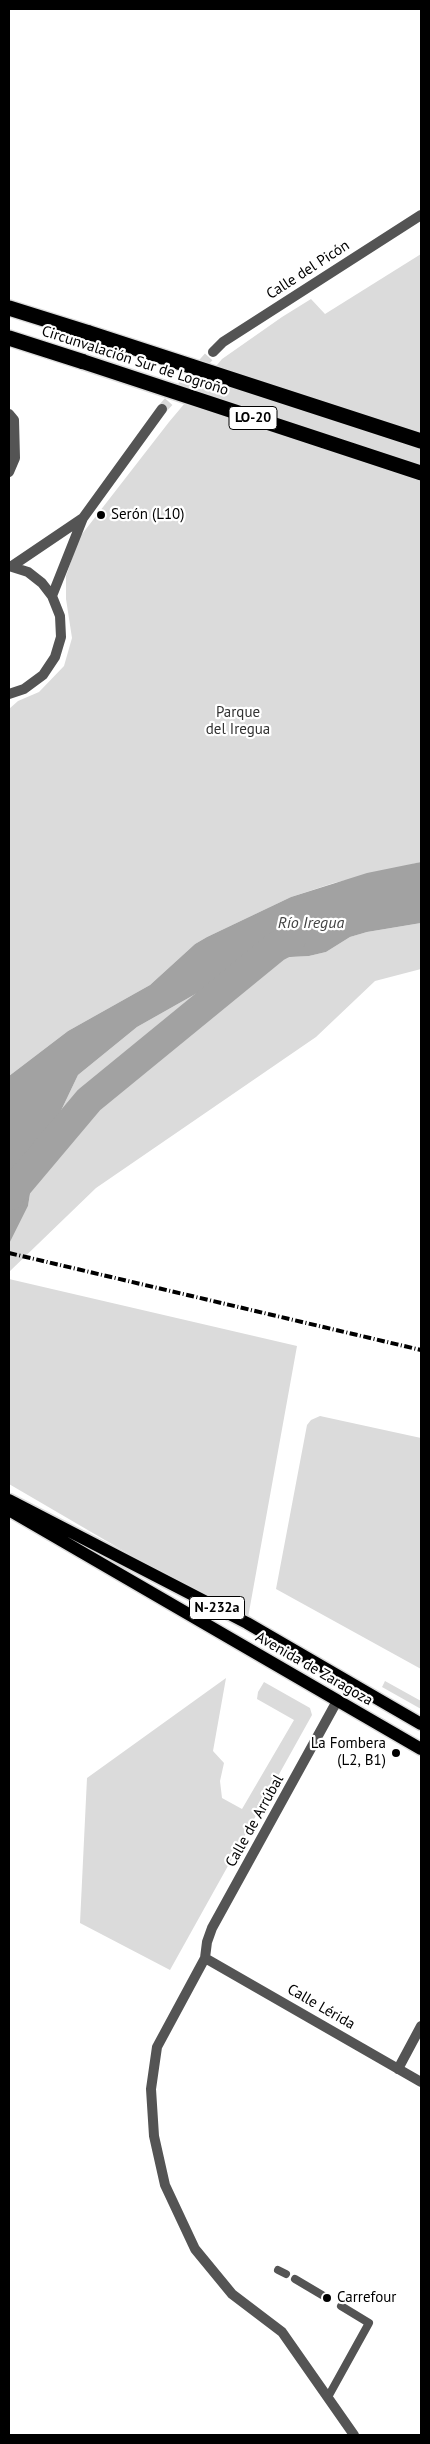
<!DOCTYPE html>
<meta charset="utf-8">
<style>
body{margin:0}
#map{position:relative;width:430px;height:2444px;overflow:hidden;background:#fff;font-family:"PT Sans",sans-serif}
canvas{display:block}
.frame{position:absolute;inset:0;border:10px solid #000;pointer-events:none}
</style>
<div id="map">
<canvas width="430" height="2444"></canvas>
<div class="frame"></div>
</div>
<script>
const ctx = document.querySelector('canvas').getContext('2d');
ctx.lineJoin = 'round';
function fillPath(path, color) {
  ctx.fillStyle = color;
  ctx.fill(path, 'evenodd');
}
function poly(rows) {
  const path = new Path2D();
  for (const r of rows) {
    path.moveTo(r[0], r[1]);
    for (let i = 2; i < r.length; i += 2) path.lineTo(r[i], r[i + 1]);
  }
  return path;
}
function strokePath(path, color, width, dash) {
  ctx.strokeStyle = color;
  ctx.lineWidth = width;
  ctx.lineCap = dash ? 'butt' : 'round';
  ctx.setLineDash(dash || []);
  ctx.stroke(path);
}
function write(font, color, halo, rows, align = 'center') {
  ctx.font = font + ' "PT Sans",sans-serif';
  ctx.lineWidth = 4.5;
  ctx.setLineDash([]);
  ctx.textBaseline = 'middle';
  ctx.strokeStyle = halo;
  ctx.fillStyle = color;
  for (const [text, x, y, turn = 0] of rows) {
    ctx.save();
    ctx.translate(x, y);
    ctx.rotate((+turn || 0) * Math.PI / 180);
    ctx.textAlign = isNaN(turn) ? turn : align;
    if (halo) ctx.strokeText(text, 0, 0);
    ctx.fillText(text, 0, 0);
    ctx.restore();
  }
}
fillPath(poly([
 [421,254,421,862,334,883,291,897,207,937,195,944,150,985,68,1031,9,1076,9,709,18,701,39,692,64,666,72,638,66,599,66,576,79,538,169,422,222,359,282,317,311,299,325,314],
 [421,923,421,969,375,981,316,1037,96,1188,9,1272,9,1244,28,1206,38,1144,58,1117,78,1075,137,1027,245,966,272,958,309,956,326,952,350,937,367,932],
 [9,1279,297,1346,247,1623,9,1484],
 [320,1416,421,1438,421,1669,276,1589,307,1425,311,1420],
 [226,1678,213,1751,224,1763,220,1781,222,1798,242,1809,294,1720,257,1699,258,1692,264,1682,310,1708,312,1715,170,1970,80,1923,87,1778],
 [385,1681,421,1701,421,1709,382,1687]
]), '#dbdbdb');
fillPath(poly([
 [421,862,421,923,367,932,350,937,326,952,309,956,272,958,245,966,137,1027,78,1075,58,1117,38,1144,28,1206,9,1244,9,1076,68,1031,150,985,195,944,207,937,291,897,367,873]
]), '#a2a2a2');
strokePath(poly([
 [9,1195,89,1100,276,947,291,939]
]), '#a2a2a2', 30);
strokePath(poly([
 [162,409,213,352]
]), '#d9d9d9', 10, [10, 5]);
const primary = poly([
 [9,1500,247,1623,421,1724],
 [9,1510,421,1749]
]);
const motorway = poly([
 [9,308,89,333],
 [9,338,84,362]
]);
strokePath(primary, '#dbdbdb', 15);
strokePath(motorway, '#dbdbdb', 18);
strokePath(poly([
 [278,2270,286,2274],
 [295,2279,322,2295],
 [328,2397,369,2323,341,2306]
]), '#545454', 8);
strokePath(poly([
 [213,352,223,342,421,215],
 [9,414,14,420,15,458,9,472],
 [9,566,28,572,42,583,52,596,60,616,61,637,55,657,43,675,24,689,9,694],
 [12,566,83,518],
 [52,596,83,518,162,409],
 [337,1701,212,1928,207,1942,205,1958,157,2047,151,2089,154,2136,165,2185,195,2249,232,2294,282,2332,354,2435],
 [205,1958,421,2082],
 [398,2069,421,2026]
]), '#545454', 10);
strokePath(primary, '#000', 12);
strokePath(motorway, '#000', 15);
strokePath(poly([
 [9,1253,421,1350]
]), '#000', 4, [8, 2.5, 1, 2.5]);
const motorwayBridge = poly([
 [89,333,421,441],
 [84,362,421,473]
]);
strokePath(motorwayBridge, '#dbdbdb', 18, []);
strokePath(motorwayBridge, '#000', 15);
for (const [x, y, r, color] of [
 [101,515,5,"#000"],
 [396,1753,5,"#000"],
 [327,2298,5,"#000"]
]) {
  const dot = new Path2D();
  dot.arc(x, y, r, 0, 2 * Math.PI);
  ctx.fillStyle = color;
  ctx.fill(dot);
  strokePath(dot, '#fff', 2);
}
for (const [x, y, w] of [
 [253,418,48],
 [217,1608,55]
]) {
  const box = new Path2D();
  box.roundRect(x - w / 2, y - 11.5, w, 23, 4);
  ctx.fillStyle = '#fff';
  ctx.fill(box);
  strokePath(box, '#000', 1);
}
write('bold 14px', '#000', null, [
 ["LO-20",253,418],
 ["N-232a",217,1608]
]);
write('15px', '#000', '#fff', [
 ["Calle del Picón",308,270,-33],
 ["Circunvalación Sur de Logroño",135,361,18],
 ["Avenida de Zaragoza",314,1669,30],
 ["Calle de Arrúbal",255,1821,-61],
 ["Calle Lérida",321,2007,30]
]);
write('15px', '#000', '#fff', [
 ["Serón (L10)",111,515],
 ["La Fombera",386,1744,"right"],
 ["(L2, B1)",386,1761,"right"],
 ["Carrefour",337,2298]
], 'left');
write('15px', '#323232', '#fff', [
 ["Parque",238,713],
 ["del Iregua",238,730]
]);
write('italic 16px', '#434343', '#fff', [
 ["Río Iregua",311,923]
]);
</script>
